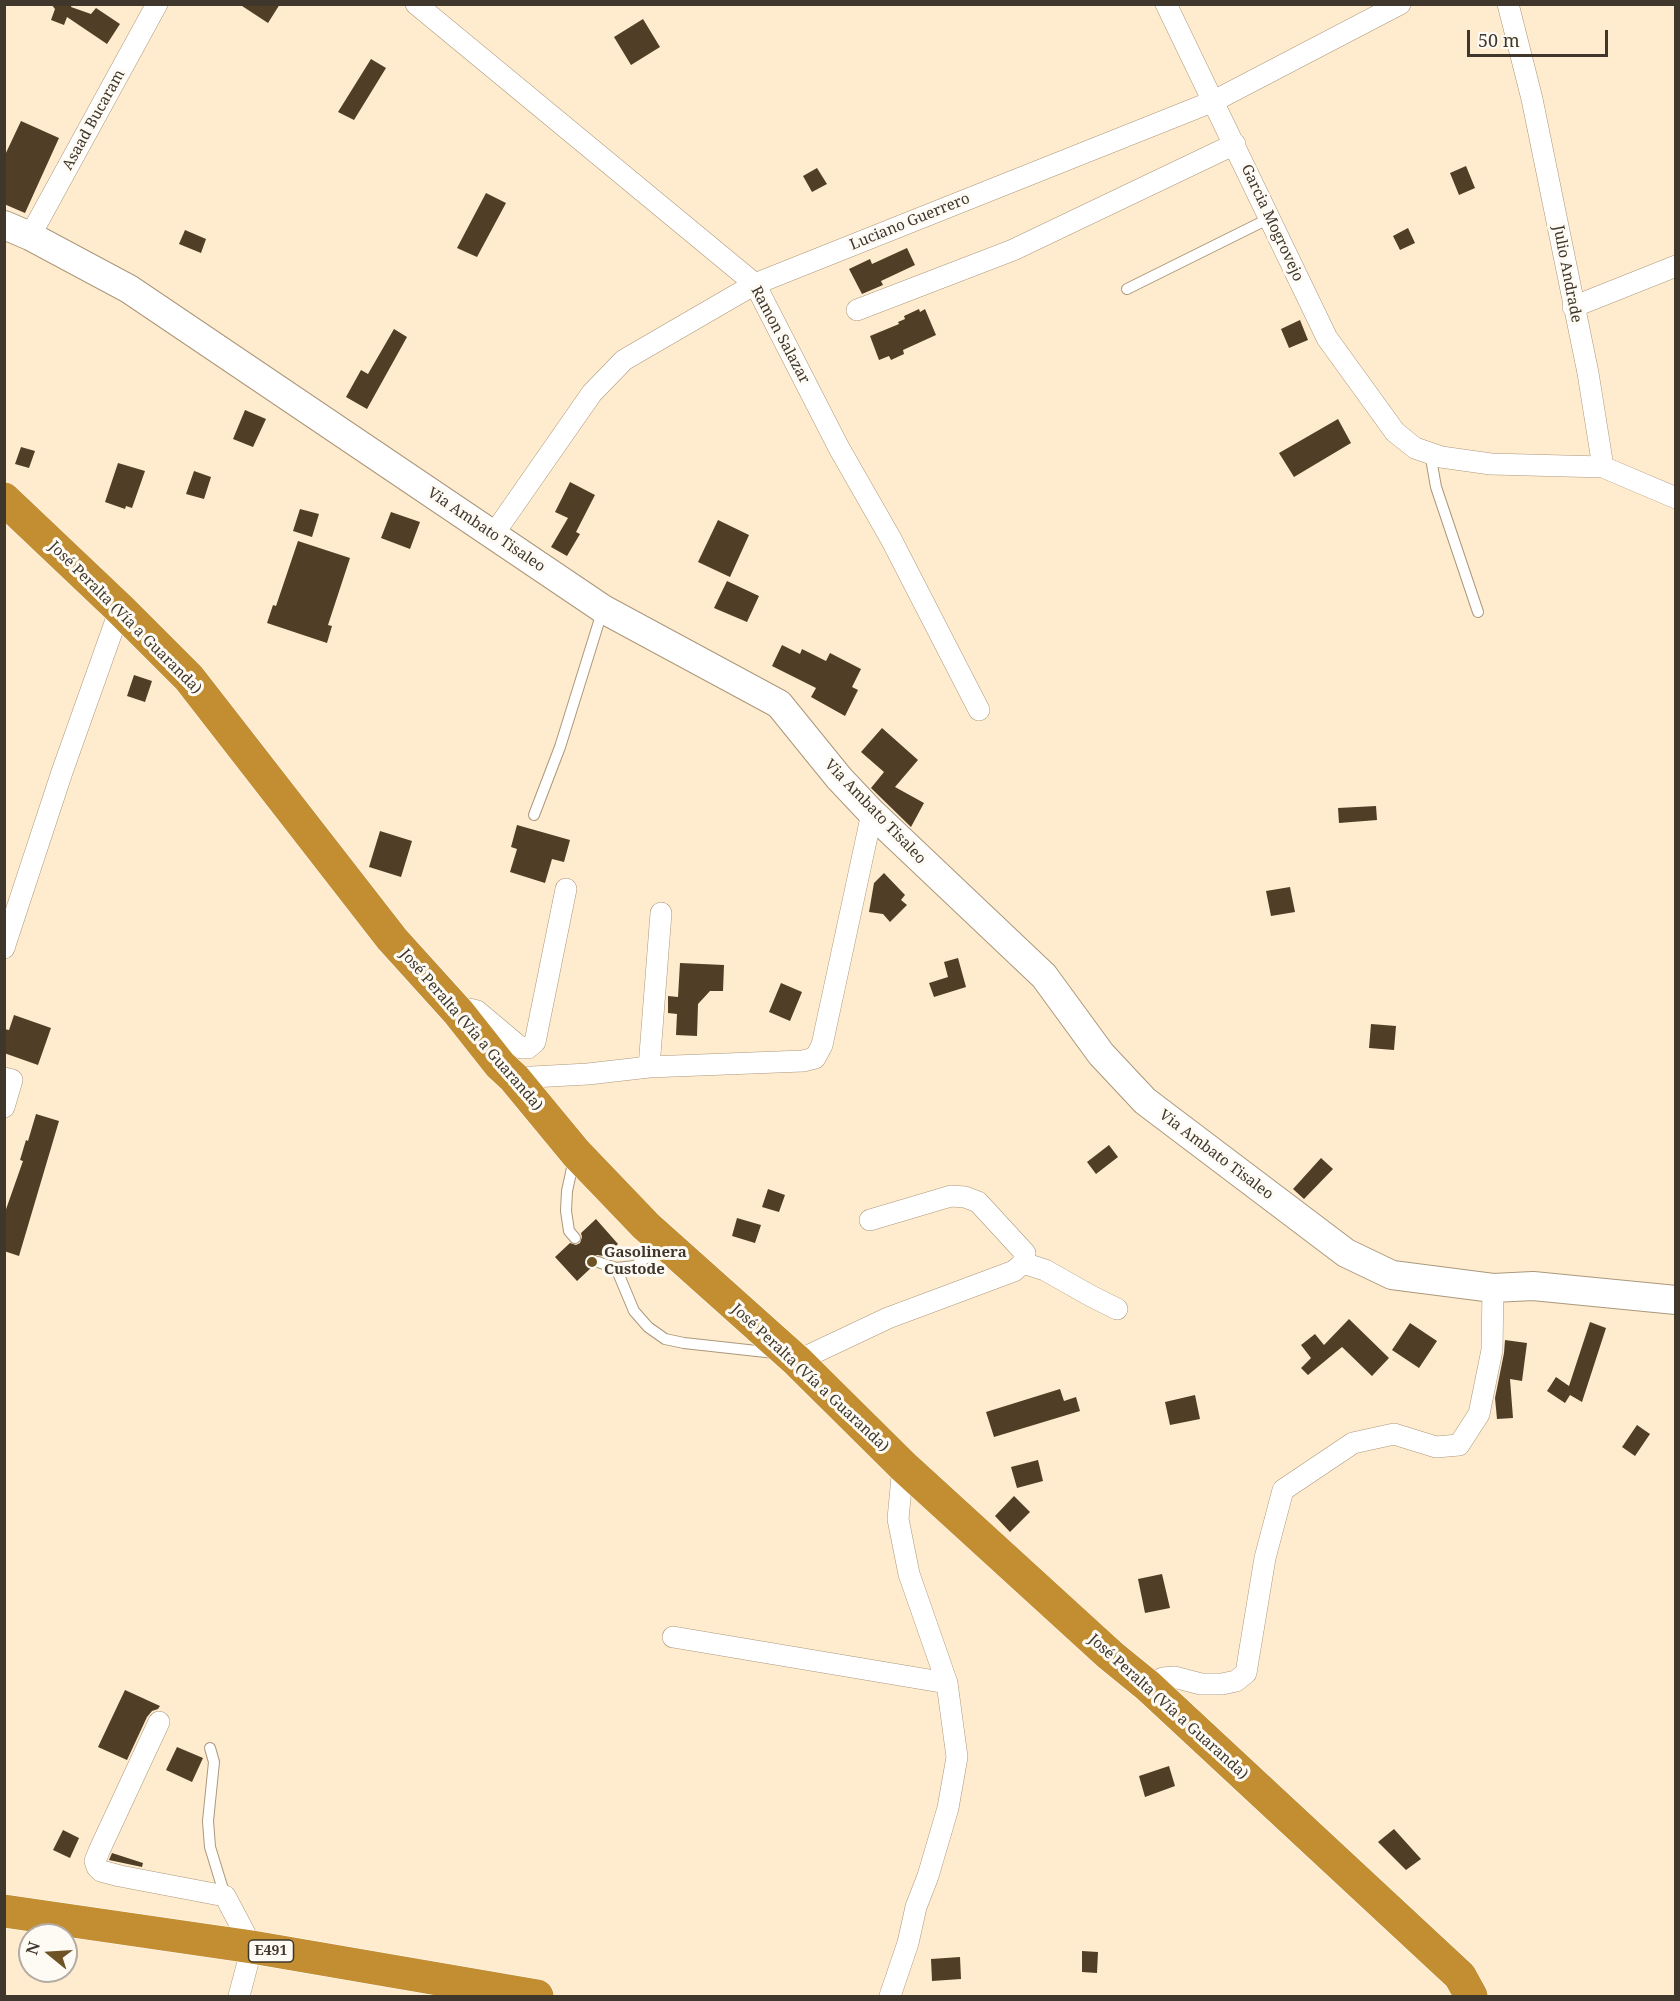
<!DOCTYPE html>
<meta charset="utf-8">
<style>
body{margin:0}
#map{position:relative;width:1680px;height:2001px;overflow:hidden;background:#ffebcd;font-family:"Noto Serif",serif}
canvas{display:block}
.frame{position:absolute;inset:0;border:6px solid #3f372b;pointer-events:none}
.north{position:absolute;left:18px;top:1923px;width:60px;height:60px;box-sizing:border-box;background:#fefaf4;border:2px solid #b2aca4;border-radius:50%;rotate:288deg;font-size:16px;font-weight:700;line-height:24px;text-align:center;color:#3f372b}
.north::after{content:'';display:block;margin:auto;width:21px;height:27px;background:#6e5325;clip-path:polygon(50% 0,100% 100%,50% 72%,0 100%)}
.scale{position:absolute;left:1467px;top:30px;width:141px;height:27px;box-sizing:border-box;border:3px solid #3f372b;border-top:0;padding-left:8px;font-size:18px;line-height:21px;white-space:nowrap;color:#3f372b;-webkit-text-stroke:4px #fefaf4;paint-order:stroke}
</style>
<div id="map">
<canvas width="1680" height="2001"></canvas>
<div class="frame"></div>
<div class="north">N</div>
<div class="scale">50 m</div>
</div>
<script>
const ctx = document.querySelector('canvas').getContext('2d');
ctx.lineJoin = 'round';
function fillPath(path, color) {
  ctx.fillStyle = color;
  ctx.fill(path, 'evenodd');
}
function poly(rows) {
  const path = new Path2D();
  for (const r of rows) {
    path.moveTo(r[0], r[1]);
    for (let i = 2; i < r.length; i += 2) path.lineTo(r[i], r[i + 1]);
  }
  return path;
}
function strokePath(path, color, width, dash) {
  ctx.strokeStyle = color;
  ctx.lineWidth = width;
  ctx.lineCap = dash ? 'butt' : 'round';
  ctx.setLineDash(dash || []);
  ctx.stroke(path);
}
function write(font, color, halo, rows, align = 'center') {
  ctx.font = font + ' "Noto Serif",serif';
  ctx.lineWidth = 6;
  ctx.setLineDash([]);
  ctx.textBaseline = 'middle';
  ctx.strokeStyle = halo;
  ctx.fillStyle = color;
  for (const [text, x, y, turn = 0] of rows) {
    ctx.save();
    ctx.translate(x, y);
    ctx.rotate((+turn || 0) * Math.PI / 180);
    ctx.textAlign = isNaN(turn) ? turn : align;
    if (halo) ctx.strokeText(text, 0, 0);
    ctx.fillText(text, 0, 0);
    ctx.restore();
  }
}
fillPath(poly([
 [51,4,72,4,71,7,91,14,96,8,120,24,107,44,67,17,64,25,51,20,55,9],
 [239,4,280,4,268,23],
 [643,19,660,47,631,65,614,37],
 [371,59,386,68,354,120,338,112],
 [21,121,59,138,25,213,4,204,4,157],
 [1466,166,1475,188,1459,195,1450,173],
 [817,168,827,184,812,192,803,176],
 [486,193,506,203,477,257,457,248],
 [1408,228,1415,243,1400,250,1393,236],
 [185,230,206,239,201,253,179,244],
 [907,248,915,265,881,281,883,285,862,294,849,269,870,259,872,264],
 [919,309,920,312,925,309,936,335,903,350,904,354,891,360,889,356,879,360,870,336,899,324,898,322,905,319,904,316],
 [1300,320,1308,340,1289,348,1281,329],
 [394,329,407,337,367,409,346,397,361,370,368,374],
 [245,410,266,419,253,447,233,439],
 [1338,419,1351,443,1294,477,1279,453],
 [21,447,35,451,29,468,15,464],
 [118,463,145,471,132,508,126,506,125,509,105,502],
 [194,471,211,477,204,499,186,494],
 [570,482,595,495,576,532,580,534,567,556,551,547,568,518,555,512],
 [300,509,319,514,312,537,293,531],
 [391,512,420,522,410,549,381,538],
 [718,520,749,535,730,577,698,562],
 [298,541,350,558,328,625,332,626,327,643,267,623,273,605,276,606],
 [727,581,759,596,747,622,714,608],
 [782,645,800,654,802,649,826,661,830,653,861,669,852,687,858,690,845,716,811,697,816,688,772,666],
 [134,675,152,681,145,702,127,696],
 [882,728,918,760,895,787,924,803,911,827,871,788,884,772,861,752],
 [1376,806,1377,820,1339,823,1338,808],
 [517,825,570,840,564,862,552,859,545,883,510,872,517,849,511,847],
 [380,831,412,841,401,877,369,867],
 [884,873,905,895,901,900,907,905,890,922,883,914,869,912,874,883],
 [1290,887,1295,912,1271,916,1266,891],
 [958,958,966,987,934,997,929,983,948,977,944,962],
 [680,963,724,965,723,991,710,991,698,1004,697,1036,676,1035,677,1014,668,1013,668,996,678,997],
 [781,983,802,992,790,1021,769,1012],
 [14,1015,51,1028,38,1065,4,1053,4,1029,9,1030],
 [1371,1024,1396,1026,1394,1050,1369,1048],
 [36,1114,59,1121,19,1256,4,1251,4,1215,23,1161,20,1160,26,1140,28,1141],
 [1109,1145,1118,1157,1096,1174,1087,1162],
 [1321,1158,1333,1169,1304,1199,1293,1189],
 [768,1189,785,1195,779,1212,762,1207],
 [737,1218,761,1225,755,1243,732,1236],
 [596,1219,618,1244,604,1256,597,1255,593,1257,591,1263,592,1267,577,1281,555,1257,570,1243,576,1245,580,1243,582,1237,581,1233],
 [1349,1319,1389,1358,1372,1376,1342,1347,1308,1375,1301,1368,1311,1358,1301,1345,1315,1334,1324,1345],
 [1590,1322,1606,1328,1582,1402,1570,1395,1565,1403,1547,1391,1556,1377,1569,1386],
 [1410,1323,1437,1341,1419,1368,1392,1350],
 [1505,1340,1527,1343,1522,1381,1510,1379,1513,1418,1497,1419,1495,1398,1504,1353],
 [1060,1389,1064,1401,1076,1397,1080,1411,994,1437,986,1412],
 [1195,1395,1200,1419,1170,1425,1165,1402],
 [1637,1425,1650,1434,1635,1456,1622,1447],
 [1038,1460,1043,1481,1017,1488,1011,1467],
 [1014,1496,1030,1512,1010,1532,995,1516],
 [1162,1574,1170,1608,1145,1613,1138,1579],
 [125,1690,160,1706,158,1709,152,1711,147,1717,127,1760,98,1747],
 [177,1747,203,1758,192,1782,166,1770],
 [1169,1766,1175,1786,1145,1797,1139,1776],
 [1394,1829,1421,1859,1406,1870,1378,1842],
 [63,1830,79,1838,70,1858,53,1850],
 [112,1853,143,1863,142,1867,109,1860],
 [1082,1951,1098,1952,1097,1973,1082,1972],
 [960,1957,961,1979,932,1981,931,1959]
]), '#503f26');
const lane = poly([
 [1127,289,1270,218],
 [1430,453,1436,487,1478,612],
 [534,815,560,747,602,612],
 [574,1159,567,1191,566,1211,569,1231,575,1238],
 [598,1262,616,1268,635,1266,662,1246],
 [616,1268,634,1311,648,1327,665,1339,684,1343,775,1353],
 [210,1748,214,1762,208,1821,210,1847,225,1896]
]);
const street = poly([
 [416,4,755,284,839,448,891,539,979,710],
 [1166,4,1327,338,1395,432,1415,448,1441,457,1491,464,1603,467,1676,498],
 [1508,4,1532,99,1588,373,1603,467],
 [30,236,157,4],
 [1573,307,1676,266],
 [857,310,1013,250,1235,144],
 [493,535,592,393,624,360,755,284,1214,101,1400,4],
 [4,948,62,772,120,609],
 [458,1012,469,1009,477,1011,521,1048,528,1048,535,1042,566,889],
 [649,1067,661,913],
 [4,1078,12,1080,4,1107],
 [514,1078,588,1074,649,1067,803,1061,815,1058,822,1045,872,813],
 [1023,1263,1045,1270,1091,1296,1117,1309],
 [797,1361,888,1318,1014,1271,1023,1263,1025,1253,978,1202,965,1197,951,1196,870,1220],
 [673,1637,947,1683],
 [1148,1686,1163,1678,1174,1677,1201,1684,1222,1684,1236,1681,1246,1673,1265,1558,1283,1490,1353,1443,1394,1434,1436,1447,1459,1445,1479,1414,1492,1350,1493,1288],
 [159,1722,99,1851,95,1861,97,1867,101,1871,120,1876,225,1896,252,1947,239,1996],
 [890,1996,908,1943,916,1907,928,1876,948,1808,957,1757,947,1683,909,1574,898,1519,903,1466]
]);
const secondary = poly([
 [4,225,30,236,129,289,603,609,779,704,839,778,872,813,1044,976,1101,1054,1145,1101,1346,1253,1392,1275,1493,1288,1533,1286,1676,1300]
]);
const highway = poly([
 [4,499,120,609,189,678,392,939,458,1012,500,1065,514,1078,576,1153,646,1226,797,1361,903,1466,1110,1655,1148,1686,1460,1976,1471,1996],
 [4,1911,252,1947,537,1996]
]);
strokePath(lane, '#ab987c', 12);
strokePath(street, '#ab987c', 22);
strokePath(secondary, '#ab987c', 30);
strokePath(highway, '#fff', 34);
strokePath(lane, '#fff', 10);
strokePath(street, '#fff', 21);
strokePath(secondary, '#fff', 28);
strokePath(highway, '#c28e31', 33);
for (const [x, y, r, color] of [
 [592,1262,6,"#6e5325"]
]) {
  const dot = new Path2D();
  dot.arc(x, y, r, 0, 2 * Math.PI);
  ctx.fillStyle = color;
  ctx.fill(dot);
  strokePath(dot, '#fefaf4', 2);
}
for (const [x, y, w] of [
 [271,1951,45]
]) {
  const box = new Path2D();
  box.roundRect(x - w / 2, y - 11, w, 22, 4.5);
  ctx.fillStyle = '#fefaf4';
  ctx.fill(box);
  strokePath(box, '#3f372b', 1.5);
}
write('bold 14px', '#3f372b', null, [
 ["E491",271,1951]
]);
write('15px', '#3f372b', '#fefaf4', [
 ["Asaad Bucaram",94,120,-61],
 ["Luciano Guerrero",910,222,-22],
 ["Garcia Mogrovejo",1272,223,65],
 ["Julio Andrade",1567,274,79],
 ["Ramon Salazar",780,335,62],
 ["Via Ambato Tisaleo",486,530,34],
 ["José Peralta (Vía a Guaranda)",125,618,45],
 ["Via Ambato Tisaleo",875,812,46],
 ["José Peralta (Vía a Guaranda)",471,1030,49],
 ["Via Ambato Tisaleo",1216,1155,37],
 ["José Peralta (Vía a Guaranda)",810,1378,43],
 ["José Peralta (Vía a Guaranda)",1168,1707,42]
]);
write('bold 15px', '#3f372b', '#fefaf4', [
 ["Gasolinera",604,1253],
 ["Custode",604,1270]
], 'left');
</script>
